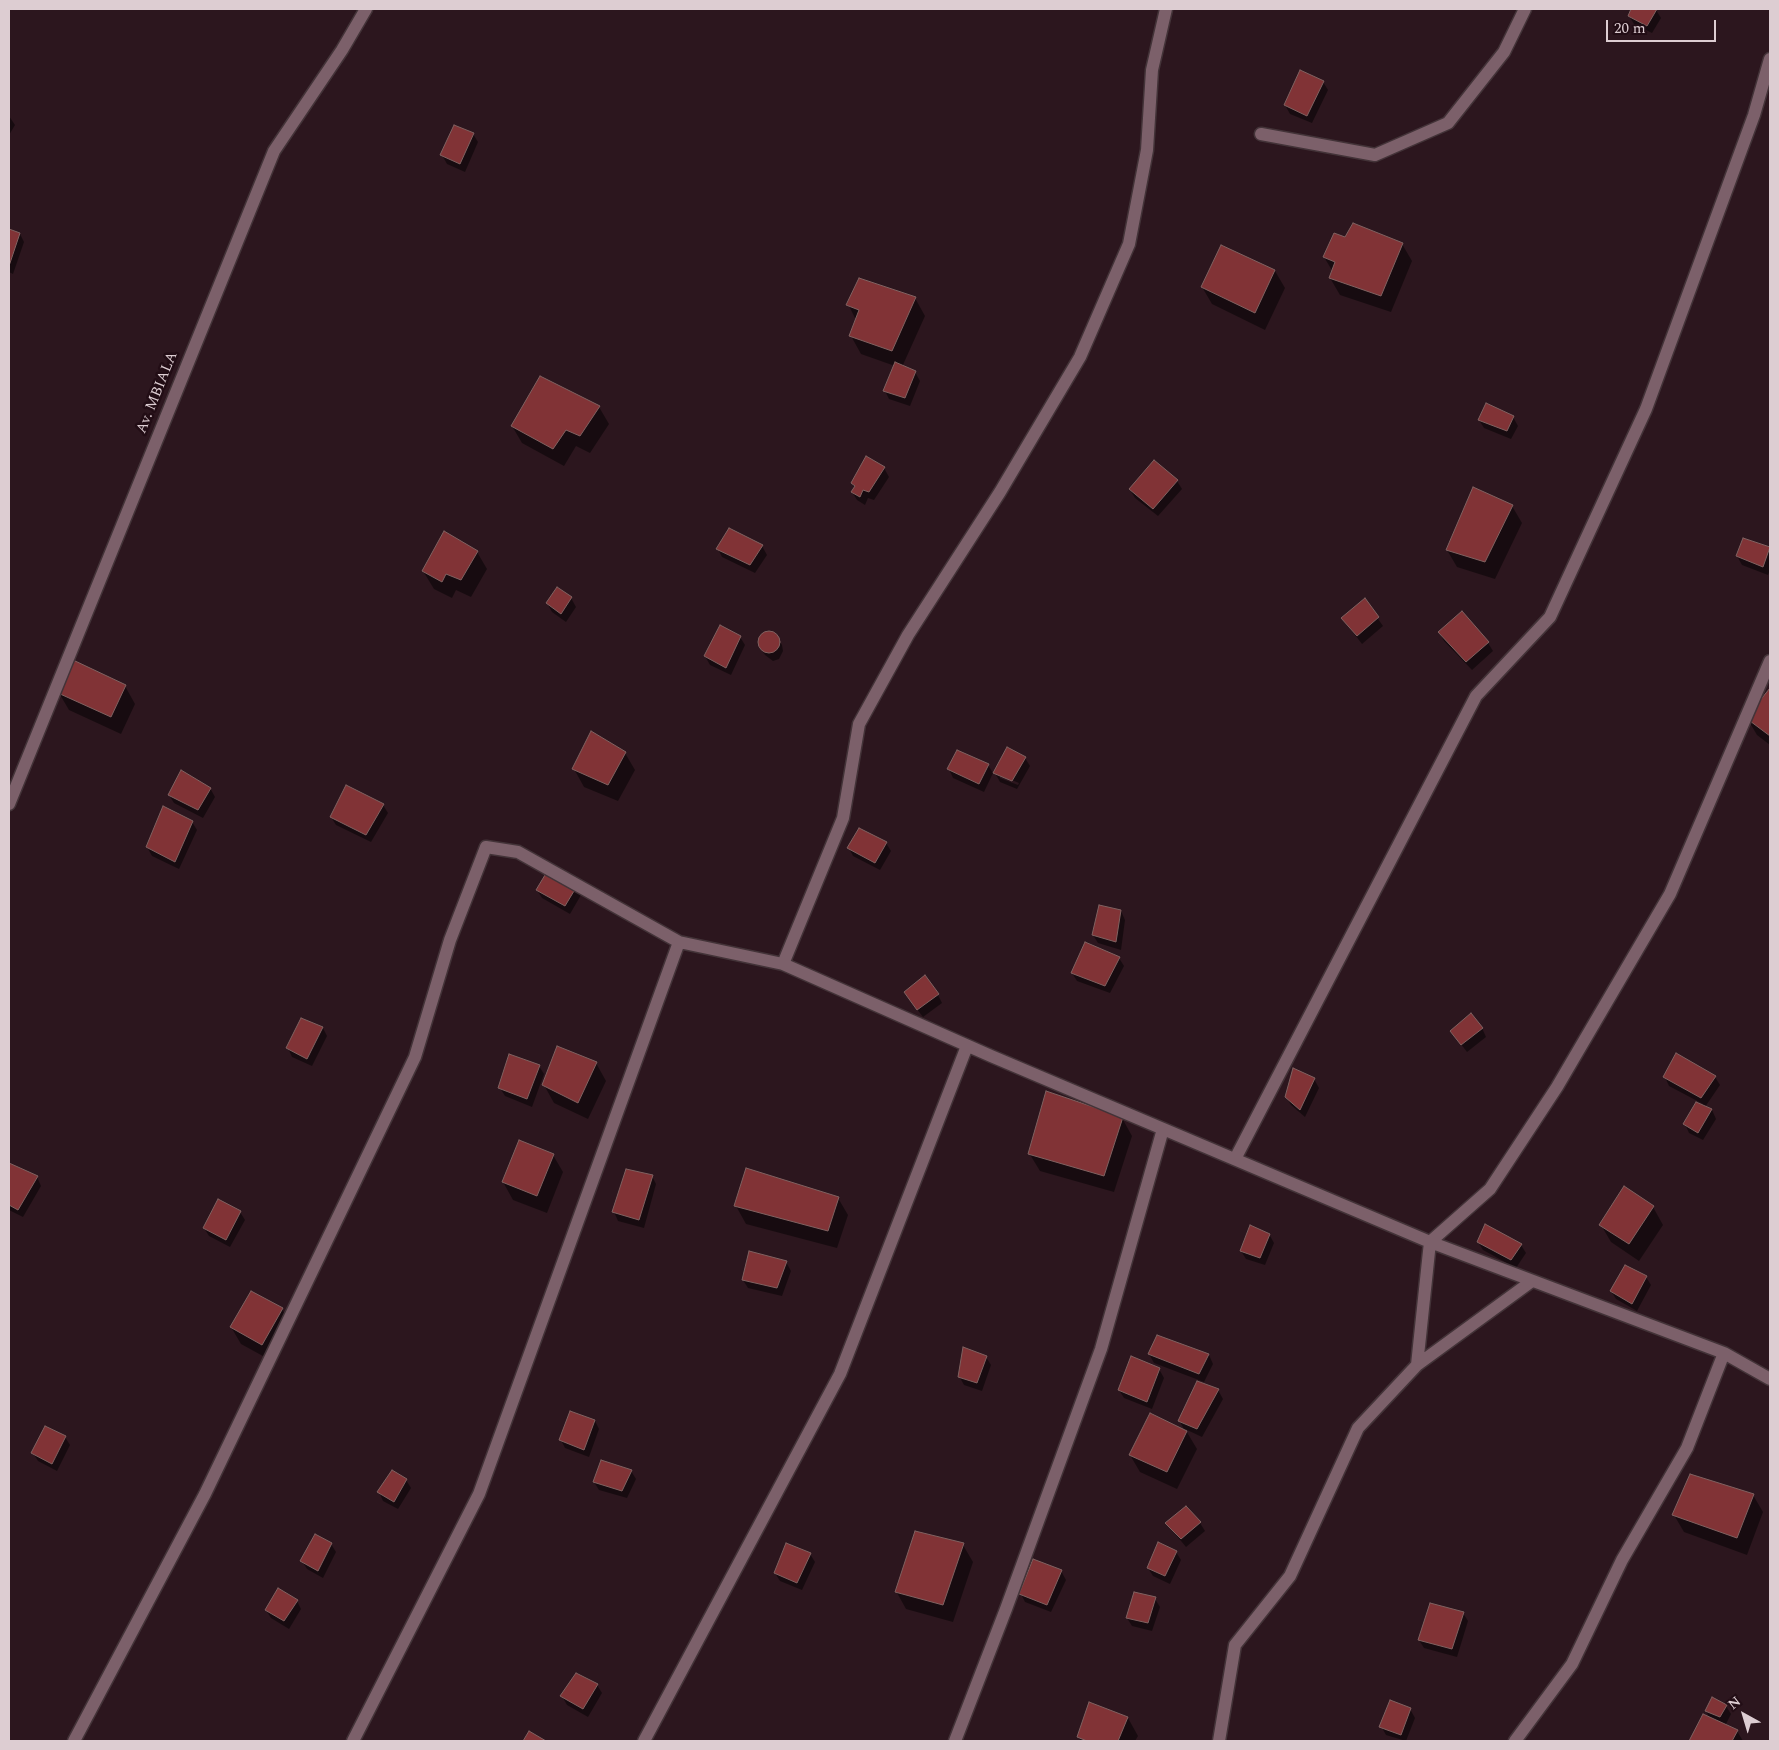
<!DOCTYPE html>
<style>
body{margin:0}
#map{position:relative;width:1779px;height:1750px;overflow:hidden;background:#2c161e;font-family:Spectral,serif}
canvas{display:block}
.frame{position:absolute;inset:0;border:10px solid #ddcdd2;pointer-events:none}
.north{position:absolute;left:1719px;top:1690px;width:50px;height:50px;-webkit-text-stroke:4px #220d15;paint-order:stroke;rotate:321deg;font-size:14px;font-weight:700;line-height:20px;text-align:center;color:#ddcdd2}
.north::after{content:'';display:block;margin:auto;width:18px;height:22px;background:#ddcdd2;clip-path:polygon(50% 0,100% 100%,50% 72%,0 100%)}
.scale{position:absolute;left:1606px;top:20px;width:110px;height:22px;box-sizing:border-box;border:2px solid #ddcdd2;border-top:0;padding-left:6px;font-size:15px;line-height:18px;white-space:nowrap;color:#ddcdd2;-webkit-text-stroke:4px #220d15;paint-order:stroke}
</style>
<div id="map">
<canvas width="1779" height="1750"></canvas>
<div class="frame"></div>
<div class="north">N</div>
<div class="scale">20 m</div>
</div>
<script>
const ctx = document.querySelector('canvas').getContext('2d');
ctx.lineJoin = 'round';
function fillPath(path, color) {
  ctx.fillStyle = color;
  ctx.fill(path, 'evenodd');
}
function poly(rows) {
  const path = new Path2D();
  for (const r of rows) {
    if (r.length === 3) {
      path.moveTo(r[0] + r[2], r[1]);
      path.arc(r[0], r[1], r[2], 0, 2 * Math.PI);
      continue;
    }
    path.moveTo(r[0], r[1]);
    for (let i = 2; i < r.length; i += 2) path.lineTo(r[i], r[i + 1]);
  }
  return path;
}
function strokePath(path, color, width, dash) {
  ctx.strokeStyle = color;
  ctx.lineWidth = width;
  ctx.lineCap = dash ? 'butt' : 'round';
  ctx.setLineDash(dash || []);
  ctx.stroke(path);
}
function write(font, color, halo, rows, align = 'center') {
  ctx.font = font + ' Spectral,serif';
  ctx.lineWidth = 5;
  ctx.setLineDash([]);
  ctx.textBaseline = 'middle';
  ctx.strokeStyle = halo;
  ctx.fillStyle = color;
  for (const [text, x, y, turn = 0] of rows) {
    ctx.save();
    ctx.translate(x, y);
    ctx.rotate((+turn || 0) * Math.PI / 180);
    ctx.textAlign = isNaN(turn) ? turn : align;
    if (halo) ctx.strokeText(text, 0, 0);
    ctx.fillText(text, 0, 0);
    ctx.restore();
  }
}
fillPath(poly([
 [1633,9,1656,10,1661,18,1652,33,1634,24,1629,16],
 [1323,82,1328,90,1312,123,1290,114,1285,105],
 [9,116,15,125,9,135],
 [473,134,478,142,465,172,447,164,442,155],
 [9,230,20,234,24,242,13,274,9,272],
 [1346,239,1402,244,1412,261,1391,312,1340,295,1330,278,1333,272,1324,257],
 [1222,246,1275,271,1285,288,1265,330,1212,304,1202,287],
 [915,298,925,316,902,367,915,372,920,381,910,406,889,399,885,391,895,366,861,354,851,336,856,320,848,304],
 [1486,405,1513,417,1518,426,1511,439,1484,428,1479,420],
 [599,407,609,424,590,453,576,446,564,466,522,443,512,426],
 [884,468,889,477,874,500,868,498,865,505,857,500,852,492,855,488,852,483],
 [1177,481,1182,489,1158,516,1135,498,1130,490],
 [1512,506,1522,523,1495,579,1457,567,1447,550],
 [1744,540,1770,549,1770,570,1768,575,1742,565,1737,556],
 [762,546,767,555,755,573,722,557,718,549],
 [477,552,487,569,471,597,456,590,452,598,434,589,423,571],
 [557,588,571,598,576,607,566,622,552,612,547,603],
 [1364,599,1383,626,1362,644,1342,618],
 [768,632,776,636,782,645,783,651,779,659,773,661,765,655,760,647,759,640,762,635],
 [1439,632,1488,643,1493,651,1472,670,1444,641],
 [740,637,745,645,731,675,710,665,705,656],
 [125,686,135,704,121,734,69,710,59,693],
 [1770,690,1770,745,1757,735,1747,718],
 [625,753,635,770,618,801,584,787,574,769],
 [1025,758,1030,766,1017,789,1000,782,995,773],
 [1000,775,1019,783,1018,785,1000,778],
 [988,765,993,773,984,792,953,778,949,769],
 [210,788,215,797,203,818,174,803,169,795],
 [383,805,388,813,371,842,336,825,331,817],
 [192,822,197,830,179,869,152,856,147,847],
 [886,843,891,851,880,870,853,856,849,848],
 [576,887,581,895,570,914,542,898,537,890],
 [1121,911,1125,920,1121,950,1098,943,1093,935],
 [1119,958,1124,966,1110,993,1077,981,1072,973],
 [938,995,942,1003,923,1017,910,1000],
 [301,1020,323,1028,327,1036,312,1066,292,1057,288,1048],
 [1482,1028,1486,1037,1467,1052,1451,1031],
 [596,1063,606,1081,588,1119,554,1103,544,1085],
 [539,1066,544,1074,532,1107,505,1096,500,1088],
 [1665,1077,1715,1077,1720,1085,1705,1107,1712,1110,1716,1119,1703,1140,1689,1133,1685,1124,1703,1104,1669,1086],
 [1314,1079,1319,1088,1305,1117,1291,1105,1286,1097],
 [1122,1118,1132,1136,1114,1192,1040,1171,1029,1153],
 [553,1155,563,1172,547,1213,513,1200,503,1182],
 [9,1164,37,1177,41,1186,23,1217,9,1210],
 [652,1176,656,1184,644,1228,618,1221,614,1212],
 [1625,1188,1653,1207,1663,1225,1639,1261,1611,1242,1601,1225],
 [838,1198,848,1215,837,1248,746,1224,736,1206],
 [240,1212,245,1220,230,1247,209,1236,204,1228],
 [1269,1234,1274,1243,1265,1265,1246,1259,1241,1251],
 [1478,1242,1521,1245,1526,1253,1516,1268,1483,1250],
 [786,1262,791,1271,782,1296,748,1288,743,1280],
 [1646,1277,1651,1285,1637,1311,1616,1299,1611,1291],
 [282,1309,292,1326,272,1361,241,1344,231,1327],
 [1157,1337,1209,1355,1213,1364,1204,1382,1154,1363,1149,1354],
 [986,1357,991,1365,982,1391,964,1385,959,1376],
 [1159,1369,1164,1378,1152,1409,1124,1398,1119,1390],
 [1218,1390,1223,1399,1202,1437,1185,1429,1197,1449,1177,1489,1140,1472,1130,1455,1185,1431,1179,1420],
 [595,1421,599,1429,589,1457,565,1448,561,1440],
 [65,1437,70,1445,57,1471,38,1461,33,1453],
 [631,1471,636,1479,627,1498,599,1490,594,1482],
 [406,1480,411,1488,398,1509,383,1501,379,1492],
 [1753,1495,1763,1512,1747,1555,1684,1532,1674,1515],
 [1200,1523,1205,1531,1186,1547,1167,1524],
 [331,1544,336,1552,323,1578,307,1569,302,1561],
 [963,1545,973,1562,953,1622,906,1609,896,1591],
 [1176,1552,1181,1560,1170,1584,1153,1576,1148,1568],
 [810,1554,815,1562,802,1590,780,1581,775,1573],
 [1061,1571,1066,1580,1051,1612,1025,1602,1021,1594],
 [1155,1599,1160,1607,1152,1631,1132,1626,1127,1618],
 [297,1601,301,1609,289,1629,271,1618,266,1610],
 [1463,1613,1468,1621,1457,1657,1424,1648,1419,1640],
 [597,1685,602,1693,588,1717,567,1705,562,1696],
 [1712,1699,1726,1706,1731,1714,1725,1726,1737,1731,1743,1741,1691,1741,1703,1716,1710,1719,1706,1711],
 [1090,1703,1128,1718,1138,1736,1135,1741,1081,1741,1078,1737],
 [1410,1709,1415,1718,1406,1741,1386,1735,1381,1726]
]), '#0007');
const building = poly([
 [1631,9,1657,9,1647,26,1628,16,1631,9],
 [1300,70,1324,81,1307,116,1284,105,1300,70],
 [454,125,474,133,460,164,440,155,454,125],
 [1353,223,1403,243,1381,296,1329,278,1335,262,1323,257,1334,233,1345,237,1353,223],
 [9,229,20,233,9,266,9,229],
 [1221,245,1275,270,1255,313,1201,287,1221,245],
 [859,278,916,297,892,351,849,336,859,310,846,305,859,278],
 [895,362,916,371,905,398,883,391,895,362],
 [540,376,600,406,580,436,566,430,553,449,511,426,540,376],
 [1486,403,1514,416,1507,431,1478,420,1486,403],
 [866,456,885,467,869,492,863,490,860,497,851,492,855,486,851,483,866,456],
 [1154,460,1178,480,1153,509,1129,489,1154,460],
 [1473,487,1513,505,1485,562,1446,550,1473,487],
 [729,528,763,545,750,565,716,549,729,528],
 [444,531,478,551,461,580,446,574,442,582,422,571,444,531],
 [1743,538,1770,547,1763,567,1736,556,1743,538],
 [557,587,572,597,561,614,546,603,557,587],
 [1365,598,1379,617,1357,636,1341,618,1365,598],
 [1462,611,1489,642,1466,662,1438,632,1462,611],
 [720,625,741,636,726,668,704,656,720,625],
 [769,642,11],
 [73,660,126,685,111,717,58,693,73,660],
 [1770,688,1770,736,1746,718,1770,688],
 [591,731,626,752,608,785,572,769,591,731],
 [1007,747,1026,757,1012,781,993,773,1007,747],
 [957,750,989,764,979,784,947,769,957,750],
 [181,770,211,788,198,810,168,795,181,770],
 [346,785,384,804,366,835,330,817,346,785],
 [163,806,193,821,175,862,146,847,163,806],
 [859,828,887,842,875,863,847,848,859,828],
 [548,870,577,886,565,906,536,890,548,870],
 [1099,905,1121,910,1116,942,1092,935,1099,905],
 [1085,942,1120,957,1105,986,1071,973,1085,942],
 [925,975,939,994,917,1010,904,992,925,975],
 [1471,1013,1483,1028,1461,1045,1450,1031,1471,1013],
 [301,1018,323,1027,307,1059,286,1048,301,1018],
 [557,1046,597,1062,578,1103,542,1085,557,1046],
 [1676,1053,1716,1076,1701,1098,1663,1077,1676,1053],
 [509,1054,540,1065,527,1099,498,1088,509,1054],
 [1293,1068,1315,1078,1300,1110,1285,1097,1293,1068],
 [1046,1091,1123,1117,1104,1176,1028,1154,1046,1091],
 [1696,1102,1712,1109,1698,1133,1683,1124,1696,1102],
 [519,1140,554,1154,537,1196,502,1182,519,1140],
 [9,1163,38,1176,18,1210,9,1205,9,1163],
 [746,1168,839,1197,828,1231,734,1206,746,1168],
 [626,1169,653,1175,639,1220,612,1212,626,1169],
 [1624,1186,1654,1206,1629,1244,1599,1225,1624,1186],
 [218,1199,241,1211,226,1240,203,1228,218,1199],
 [1485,1224,1522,1244,1511,1260,1477,1242,1485,1224],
 [1250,1225,1270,1234,1260,1258,1240,1251,1250,1225],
 [749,1251,787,1261,777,1288,742,1280,749,1251],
 [1625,1265,1647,1276,1632,1304,1610,1291,1625,1265],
 [251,1291,283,1308,262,1345,230,1327,251,1291],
 [1157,1335,1209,1354,1199,1374,1148,1354,1157,1335],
 [963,1347,987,1356,977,1383,958,1377,963,1347],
 [1131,1356,1160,1368,1147,1402,1118,1390,1131,1356],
 [1197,1381,1219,1389,1197,1429,1178,1421,1197,1381],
 [570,1411,595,1420,584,1450,559,1440,570,1411],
 [1150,1413,1187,1431,1167,1472,1129,1455,1150,1413],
 [45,1426,66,1436,52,1464,31,1453,45,1426],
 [601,1460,632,1470,622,1491,593,1482,601,1460],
 [392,1470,407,1479,394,1502,377,1492,392,1470],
 [1690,1474,1754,1494,1737,1538,1672,1515,1690,1474],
 [1186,1506,1201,1522,1181,1539,1165,1523,1186,1506],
 [915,1531,964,1543,943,1605,895,1592,915,1531],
 [315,1534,332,1543,318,1571,300,1561,315,1534],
 [1158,1542,1177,1551,1165,1576,1147,1568,1158,1542],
 [786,1543,811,1553,797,1583,774,1573,786,1543],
 [1033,1559,1062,1570,1047,1605,1019,1594,1033,1559],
 [278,1588,298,1600,284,1621,265,1610,278,1588],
 [1134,1592,1156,1597,1148,1623,1126,1618,1134,1592],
 [1430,1603,1464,1612,1452,1649,1418,1640,1430,1603],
 [576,1673,598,1684,583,1709,560,1696,576,1673],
 [1712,1697,1727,1705,1720,1717,1705,1711,1712,1697],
 [1390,1700,1411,1708,1401,1735,1379,1727,1390,1700],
 [1089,1702,1128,1717,1118,1741,1087,1741,1077,1737,1089,1702],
 [1703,1714,1738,1730,1732,1741,1689,1741,1703,1714],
 [529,1731,546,1741,523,1741,529,1731]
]);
fillPath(building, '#813336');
strokePath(building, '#806261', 1);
const minor = poly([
 [1261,134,1375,155,1448,123,1504,52,1525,9],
 [9,804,274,151,342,50,366,9],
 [783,964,843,818,859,724,908,635,1000,492,1080,357,1129,244,1147,150,1152,70,1166,9],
 [1235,1159,1476,696,1550,617,1646,409,1754,115,1770,59],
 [1417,1365,1532,1281],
 [74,1741,205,1494,415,1057,450,940,486,847,518,852,679,942,783,964,991,1056,1430,1242,1724,1353,1770,1379],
 [353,1741,479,1494,679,942],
 [644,1741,840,1374,967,1046],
 [955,1741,1006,1609,1101,1349,1163,1129],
 [1219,1741,1235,1645,1290,1576,1358,1428,1417,1365,1430,1242,1490,1189,1557,1087,1670,894,1770,661],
 [1515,1741,1572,1664,1622,1560,1687,1448,1724,1353]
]);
strokePath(minor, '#433338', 15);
strokePath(minor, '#7c606a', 12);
write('15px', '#ddcdd2', '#220d15', [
 ["Av. MBIALA",158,393,-68]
]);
</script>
